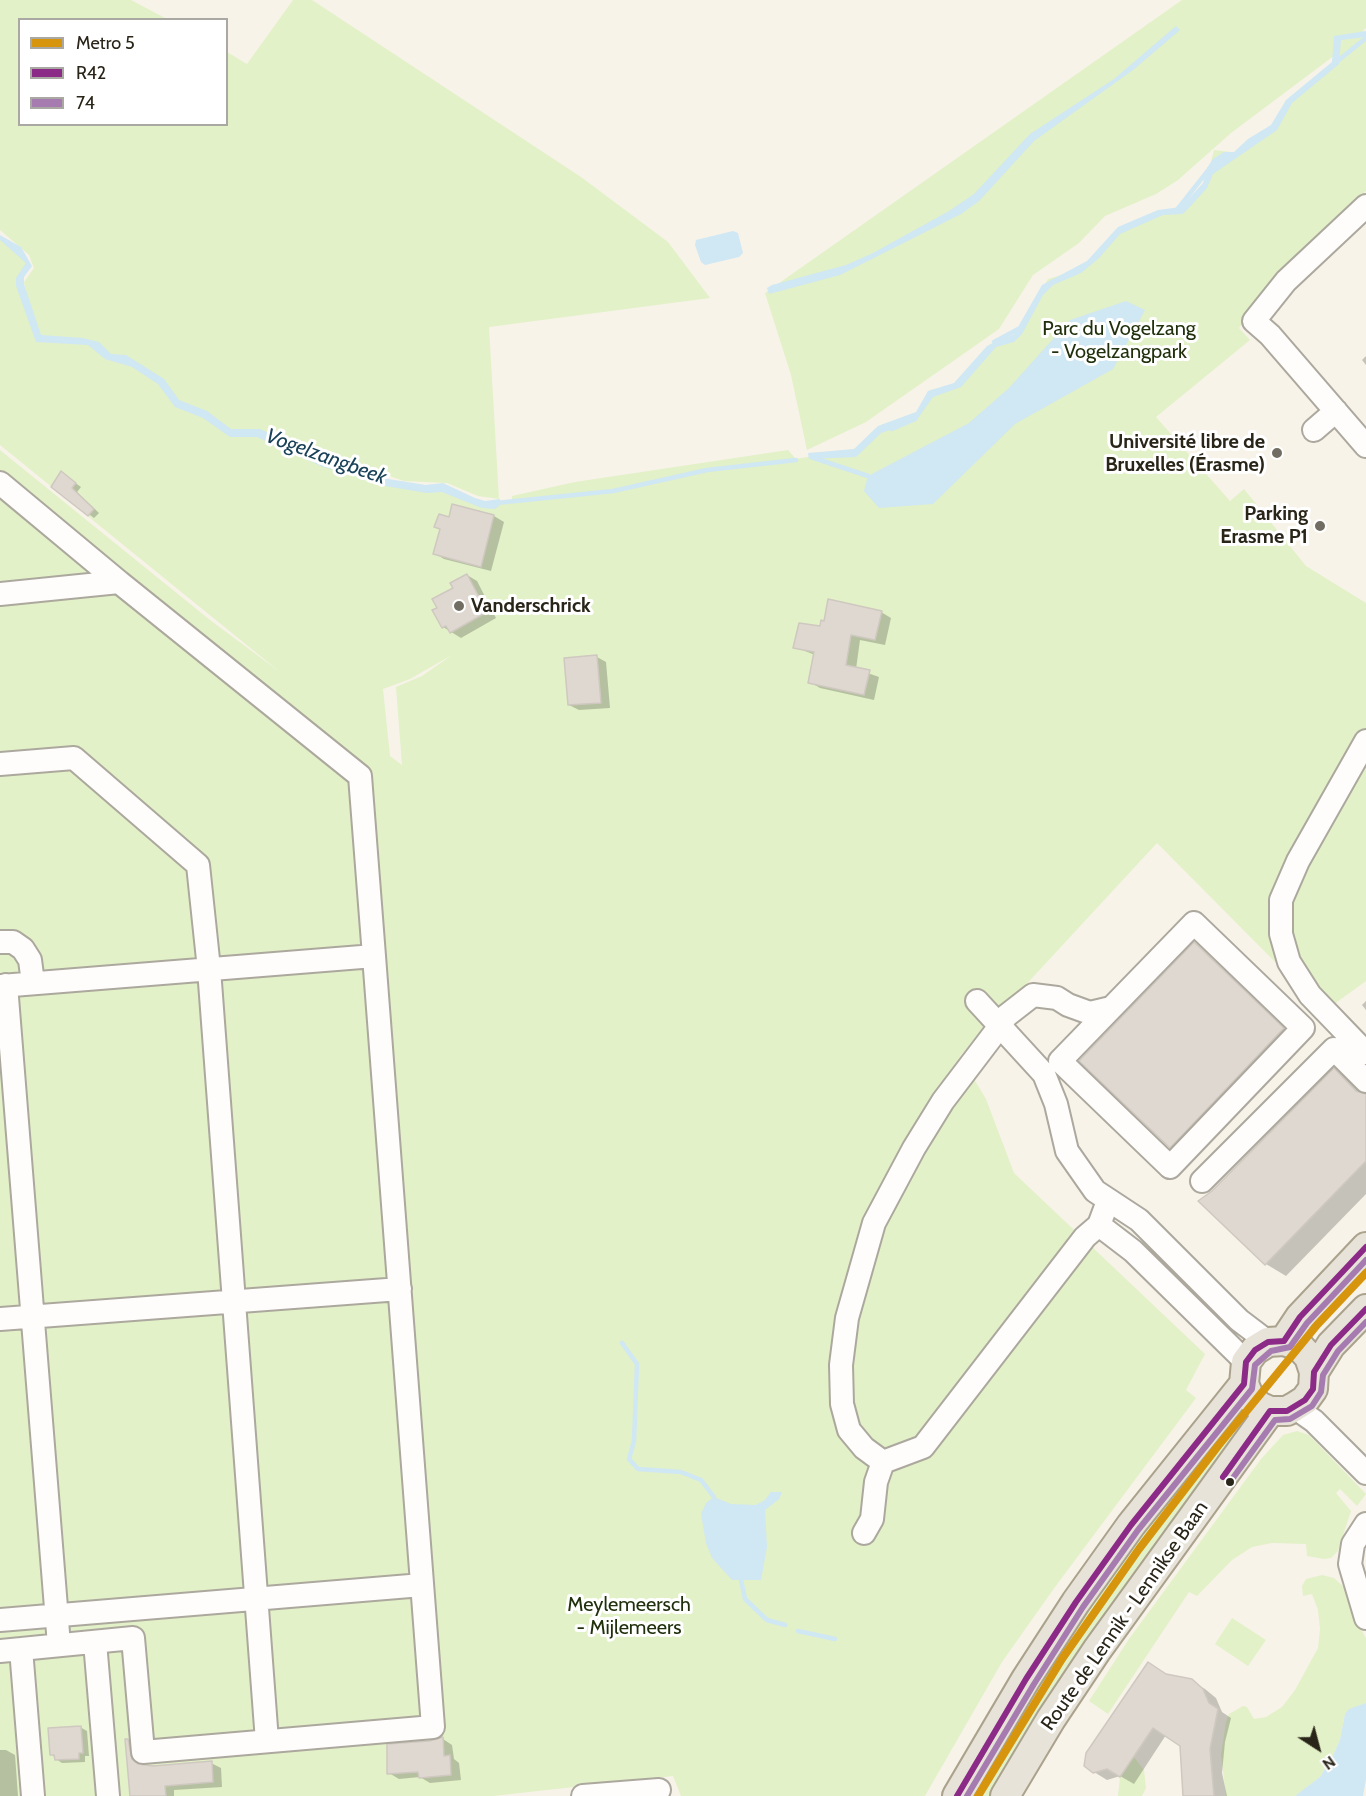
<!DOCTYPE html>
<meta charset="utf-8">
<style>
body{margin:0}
#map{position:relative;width:1366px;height:1796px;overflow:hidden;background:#f7f3e9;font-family:Cabin,sans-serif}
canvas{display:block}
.legend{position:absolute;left:18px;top:18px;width:210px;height:108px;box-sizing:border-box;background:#fff;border:2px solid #aaa8a3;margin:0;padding:8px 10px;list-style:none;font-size:18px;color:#2a2519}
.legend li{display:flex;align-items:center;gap:12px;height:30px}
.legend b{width:30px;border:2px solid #aaa8a3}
.north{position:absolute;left:1288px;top:1718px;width:60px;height:60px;-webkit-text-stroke:4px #fff;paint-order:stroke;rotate:144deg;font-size:16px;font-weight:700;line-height:24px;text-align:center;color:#2a2519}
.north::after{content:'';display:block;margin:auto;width:21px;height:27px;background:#2a2519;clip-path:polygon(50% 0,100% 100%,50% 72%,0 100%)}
</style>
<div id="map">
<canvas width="1366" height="1796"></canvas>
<ul class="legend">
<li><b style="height:8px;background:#d7950d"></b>Metro 5</li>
<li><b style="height:8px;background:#8c2b87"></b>R42</li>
<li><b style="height:8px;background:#a67cb0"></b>74</li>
</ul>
<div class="north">N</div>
</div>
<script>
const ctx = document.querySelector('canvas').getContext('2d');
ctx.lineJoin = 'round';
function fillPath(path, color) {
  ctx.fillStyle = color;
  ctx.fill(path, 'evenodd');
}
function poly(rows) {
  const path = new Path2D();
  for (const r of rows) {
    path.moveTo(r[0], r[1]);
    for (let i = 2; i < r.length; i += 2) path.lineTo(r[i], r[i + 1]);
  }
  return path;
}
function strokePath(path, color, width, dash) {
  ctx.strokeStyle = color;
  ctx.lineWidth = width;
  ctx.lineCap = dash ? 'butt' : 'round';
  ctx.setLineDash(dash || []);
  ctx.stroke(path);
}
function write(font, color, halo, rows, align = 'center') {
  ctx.font = font + ' Cabin,sans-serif';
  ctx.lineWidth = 6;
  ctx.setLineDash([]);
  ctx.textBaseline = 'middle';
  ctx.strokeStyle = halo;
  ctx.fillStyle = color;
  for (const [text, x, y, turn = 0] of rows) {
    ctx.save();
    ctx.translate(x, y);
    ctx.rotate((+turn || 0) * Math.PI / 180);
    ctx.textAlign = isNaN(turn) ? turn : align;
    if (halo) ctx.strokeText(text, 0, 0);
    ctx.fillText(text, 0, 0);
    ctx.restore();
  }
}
fillPath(poly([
 [0,0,131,0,167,19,20,20,20,124,226,124,227,52,247,64,293,0,312,0,581,177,668,242,710,298,489,327,499,499,478,496,447,483,404,481,276,437,272,441,383,482,441,487,490,506,512,500,512,496,575,482,788,450,796,459,854,449,861,445,881,425,917,412,930,390,956,384,990,344,1012,339,1048,279,1078,270,1097,255,1113,234,1157,211,1177,211,1206,181,1214,150,1239,153,1276,127,1289,98,1336,62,1335,55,1231,133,1178,180,1156,194,1105,216,1079,243,1033,275,999,329,866,422,807,450,791,375,765,293,1182,0,1366,0,1366,28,1359,35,1366,35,1366,191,1269,286,1239,328,1250,340,1156,417,1230,501,1244,489,1306,566,1366,603,1366,981,1333,1005,1299,958,1292,933,1292,856,1285,972,1157,843,960,1056,986,1099,1014,1173,1205,1354,1186,1390,1196,1398,1055,1587,1002,1662,925,1796,681,1796,673,1776,493,1796,0,1796,0,450,210,620,280,672,0,445,0,237,28,263,20,282,27,298,24,282,34,268,29,255,0,230],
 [452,655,422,676,396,687,402,765,390,756,383,689,410,679],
 [1222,1420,1244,1438,998,1796,966,1796,1016,1712],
 [1297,1431,1309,1435,1366,1494,1357,1506,1340,1489,1336,1493,1351,1511,1338,1551,1331,1558,1324,1559,1307,1556,1306,1544,1272,1543,1252,1547,1232,1560,1197,1596,1189,1592,1108,1714,1089,1701,1129,1639,1261,1459,1283,1435],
 [1322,1575,1334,1578,1345,1588,1353,1615,1366,1638,1366,1703,1345,1714,1340,1740,1332,1758,1320,1777,1303,1791,1295,1796,1226,1796,1221,1755,1226,1722,1229,1714,1243,1706,1247,1707,1254,1719,1266,1717,1282,1707,1295,1690,1318,1648,1320,1629,1318,1610,1312,1594,1303,1596,1302,1586,1306,1579],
 [1232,1618,1266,1640,1248,1666,1215,1644],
 [1134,1757,1144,1770,1146,1788,1142,1796,1118,1796,1120,1777]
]), '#e2f1c7');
fillPath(poly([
 [1176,26,1180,30,1133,70,1034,141,979,201,961,214,840,275,769,294,767,288,772,285,846,265,873,253,949,211,974,194,1030,134,1114,79],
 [1366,31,1366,37,1341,40,1339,64,1292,103,1277,130,1213,174,1207,188,1186,211,1182,214,1163,215,1120,234,1099,258,1081,273,1053,285,1043,295,1022,334,1014,342,996,347,961,387,933,397,916,421,881,433,856,457,809,459,808,453,854,449,878,426,916,412,928,391,954,383,987,346,1014,334,1042,285,1087,261,1118,227,1158,210,1181,207,1203,183,1207,168,1213,159,1224,152,1234,152,1248,139,1271,125,1286,100,1332,62,1334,36],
 [733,231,738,233,743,253,739,257,705,265,701,262,695,245,696,240],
 [0,235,21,247,32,266,24,277,24,284,41,335,83,338,99,342,111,354,126,355,164,379,179,400,207,411,231,429,260,429,325,459,382,478,426,485,443,483,475,498,485,501,500,499,500,505,495,509,482,508,442,492,427,493,379,485,351,474,323,467,257,437,230,437,203,418,175,407,158,384,132,367,105,359,88,345,36,342,16,286,16,278,26,263,0,240],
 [1126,301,1145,310,1113,369,1015,424,933,504,879,508,864,491,868,476,969,423,1009,388,1070,320],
 [771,1492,782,1492,779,1499,765,1510,767,1547,761,1580,732,1580,712,1558,706,1543,701,1514,706,1503,714,1497,731,1504,756,1505,765,1500],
 [1366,1703,1366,1779,1363,1796,1295,1796,1320,1777,1332,1758,1340,1740,1345,1714,1349,1709]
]), '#d0e7f4');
fillPath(poly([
 [1366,356,1366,365,1362,360],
 [61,473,81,487,77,492,99,513,94,518,52,486],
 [453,506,494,516,504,522,491,571,444,559,434,553,441,530,436,527,450,519],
 [467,575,477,581,496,618,461,638,443,627,438,608],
 [881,612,891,618,885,645,860,640,856,669,879,677,874,700,820,688,810,682,815,655,795,647,821,628],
 [597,657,606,662,610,708,579,710,569,705],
 [1195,944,1289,1033,1177,1150,1171,1147],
 [1366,1001,1366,1010,1362,1005],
 [1334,1070,1355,1082,1366,1093,1366,1194,1286,1276,1266,1264,1213,1192],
 [1168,1676,1191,1681,1205,1689,1216,1698,1222,1712,1231,1718,1225,1742,1222,1773,1227,1796,1185,1796,1181,1745,1166,1735,1134,1784,1120,1776,1107,1780,1094,1772],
 [80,1727,87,1731,89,1756,85,1756,85,1762,62,1763,56,1759,52,1754],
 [443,1739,452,1745,454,1759,459,1763,461,1780,430,1783,420,1777,399,1779,389,1773,388,1746],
 [128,1740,137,1746,141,1766,211,1763,221,1768,222,1787,174,1790,174,1796,131,1796],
 [0,1750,6,1750,15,1755,18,1796,0,1796]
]), '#0003');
strokePath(poly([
 [1335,63,1366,38],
 [1176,211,1210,168],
 [994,342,1020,328],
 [887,427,892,429,915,419],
 [811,457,868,476],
 [496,503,613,491,707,470,796,460],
 [622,1343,637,1364,634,1441,629,1459,638,1469,681,1472,701,1480,714,1497],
 [741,1580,745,1599,767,1620,785,1625],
 [798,1631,835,1639]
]), '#d0e7f4', 4.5);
const building = poly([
 [61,471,76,483,72,488,94,509,88,516,51,487,61,471],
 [452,504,494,515,481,567,433,554,440,529,434,527,439,514,449,517,452,504],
 [467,574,487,612,450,633,446,626,442,628,432,610,437,608,432,599,453,588,450,583,467,574],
 [828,599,882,611,875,640,851,635,846,665,870,670,864,695,808,683,814,652,793,648,799,623,820,626,821,620,824,621,828,599],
 [597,655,601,703,568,705,564,658,597,655],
 [1194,942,1284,1028,1170,1148,1079,1061,1194,942],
 [1334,1068,1356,1091,1366,1094,1366,1161,1265,1265,1198,1201,1212,1191,1334,1068],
 [1148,1662,1166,1674,1192,1679,1203,1689,1209,1703,1218,1709,1210,1749,1214,1796,1183,1796,1180,1746,1153,1728,1120,1777,1107,1769,1093,1773,1084,1766,1086,1753,1148,1662],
 [81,1726,83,1753,79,1753,79,1759,55,1760,54,1755,50,1755,48,1728,81,1726],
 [443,1737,444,1756,450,1755,451,1775,419,1778,418,1772,387,1774,387,1744,429,1741,443,1737],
 [125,1739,128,1739,132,1759,138,1764,153,1766,212,1761,213,1782,165,1786,166,1796,130,1796,125,1739]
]);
fillPath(building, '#dfd8d0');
strokePath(building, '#cfc8c0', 1.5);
const minor = poly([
 [1366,206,1286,281,1254,321,1270,335,1366,446],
 [1314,430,1336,411],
 [0,483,119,582],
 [0,594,119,582,360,776,374,956,0,986],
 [1366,741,1298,861,1281,900,1281,934,1289,962,1310,995,1366,1053],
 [0,764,74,758,198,865,209,969,267,1741],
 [1194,923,1303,1028,1170,1167,1060,1061,1194,923],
 [0,942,13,942,23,949,30,960,33,983],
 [6,985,59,1645],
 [977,1001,1000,1026],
 [1000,1026,1006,1016,1033,995,1057,998,1068,1005,1090,1013,1111,1008],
 [1202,1181,1334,1049,1366,1081],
 [1108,1201,1099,1225,1085,1237,923,1447,883,1462,864,1448,849,1430,842,1404,841,1365,847,1318,874,1223,914,1148,943,1101,1000,1026,1044,1074,1056,1104,1067,1151,1095,1191,1139,1220,1239,1320,1268,1342],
 [1099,1225,1133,1251,1246,1362],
 [0,1319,400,1289],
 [1294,1407,1314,1421,1366,1473],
 [1366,1524,1353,1544,1350,1564,1366,1618],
 [864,1533,872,1519,876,1482,883,1462],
 [0,1620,422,1585],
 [95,1642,108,1796],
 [21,1649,33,1796],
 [0,1651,133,1638,143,1752,433,1727,374,956],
 [583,1796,659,1790]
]);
const major = poly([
 [1284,1341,1300,1317,1366,1247],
 [1314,1372,1309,1357,1299,1346,1284,1341,1268,1342,1255,1350,1246,1362,1244,1384,1249,1396,1259,1406,1270,1411,1287,1411,1294,1407,1305,1400,1313,1389,1314,1372,1331,1345,1366,1309],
 [957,1796,1026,1679,1076,1602,1131,1525,1244,1384],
 [1005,1796,1051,1719,1097,1650,1270,1411]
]);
strokePath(minor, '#aca89e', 26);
strokePath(major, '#aaa28c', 32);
strokePath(minor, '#fefdfc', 22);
strokePath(major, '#e7e3d9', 28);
strokePath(poly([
 [1223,1477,1270,1411,1287,1411,1305,1400,1313,1389,1314,1372,1331,1345,1366,1309],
 [957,1796,1026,1679,1076,1602,1131,1525,1244,1384,1246,1362,1255,1350,1268,1342,1284,1341,1300,1317,1366,1247]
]), '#8c2b87', 6);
strokePath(poly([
 [1230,1482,1275,1420,1290,1419,1312,1406,1321,1392,1323,1375,1338,1351,1366,1322],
 [967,1796,1034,1684,1083,1607,1138,1530,1252,1389,1255,1365,1271,1351,1290,1347,1307,1323,1366,1260]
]), '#a67cb0', 6);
strokePath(poly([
 [978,1796,1062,1659,1139,1549,1218,1446,1317,1325,1366,1273]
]), '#d7950d', 8);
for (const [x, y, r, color] of [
 [1277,453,6,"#726d62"],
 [1320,526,6,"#726d62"],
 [459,606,6,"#726d62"],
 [1230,1482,5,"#2a2519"]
]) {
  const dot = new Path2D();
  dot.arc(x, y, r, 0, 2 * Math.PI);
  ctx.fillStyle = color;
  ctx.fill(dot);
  strokePath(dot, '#fff', 2);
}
write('20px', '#21300c', '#fff', [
 ["Parc du Vogelzang",1119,329],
 ["- Vogelzangpark",1119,352],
 ["Meylemeersch",629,1605],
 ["- Mijlemeers",629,1628]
]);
write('bold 20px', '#2a2519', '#fff', [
 ["Université libre de",1265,442],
 ["Bruxelles (Érasme)",1265,465],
 ["Parking",1308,514],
 ["Erasme P1",1308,537],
 ["Vanderschrick",471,606,"left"]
], 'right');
write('20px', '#2a2519', '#fff', [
 ["Route de Lennik - Lennikse Baan",1125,1616,-55]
]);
write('italic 21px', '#194158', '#fff', [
 ["Vogelzangbeek",326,457,20]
]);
</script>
